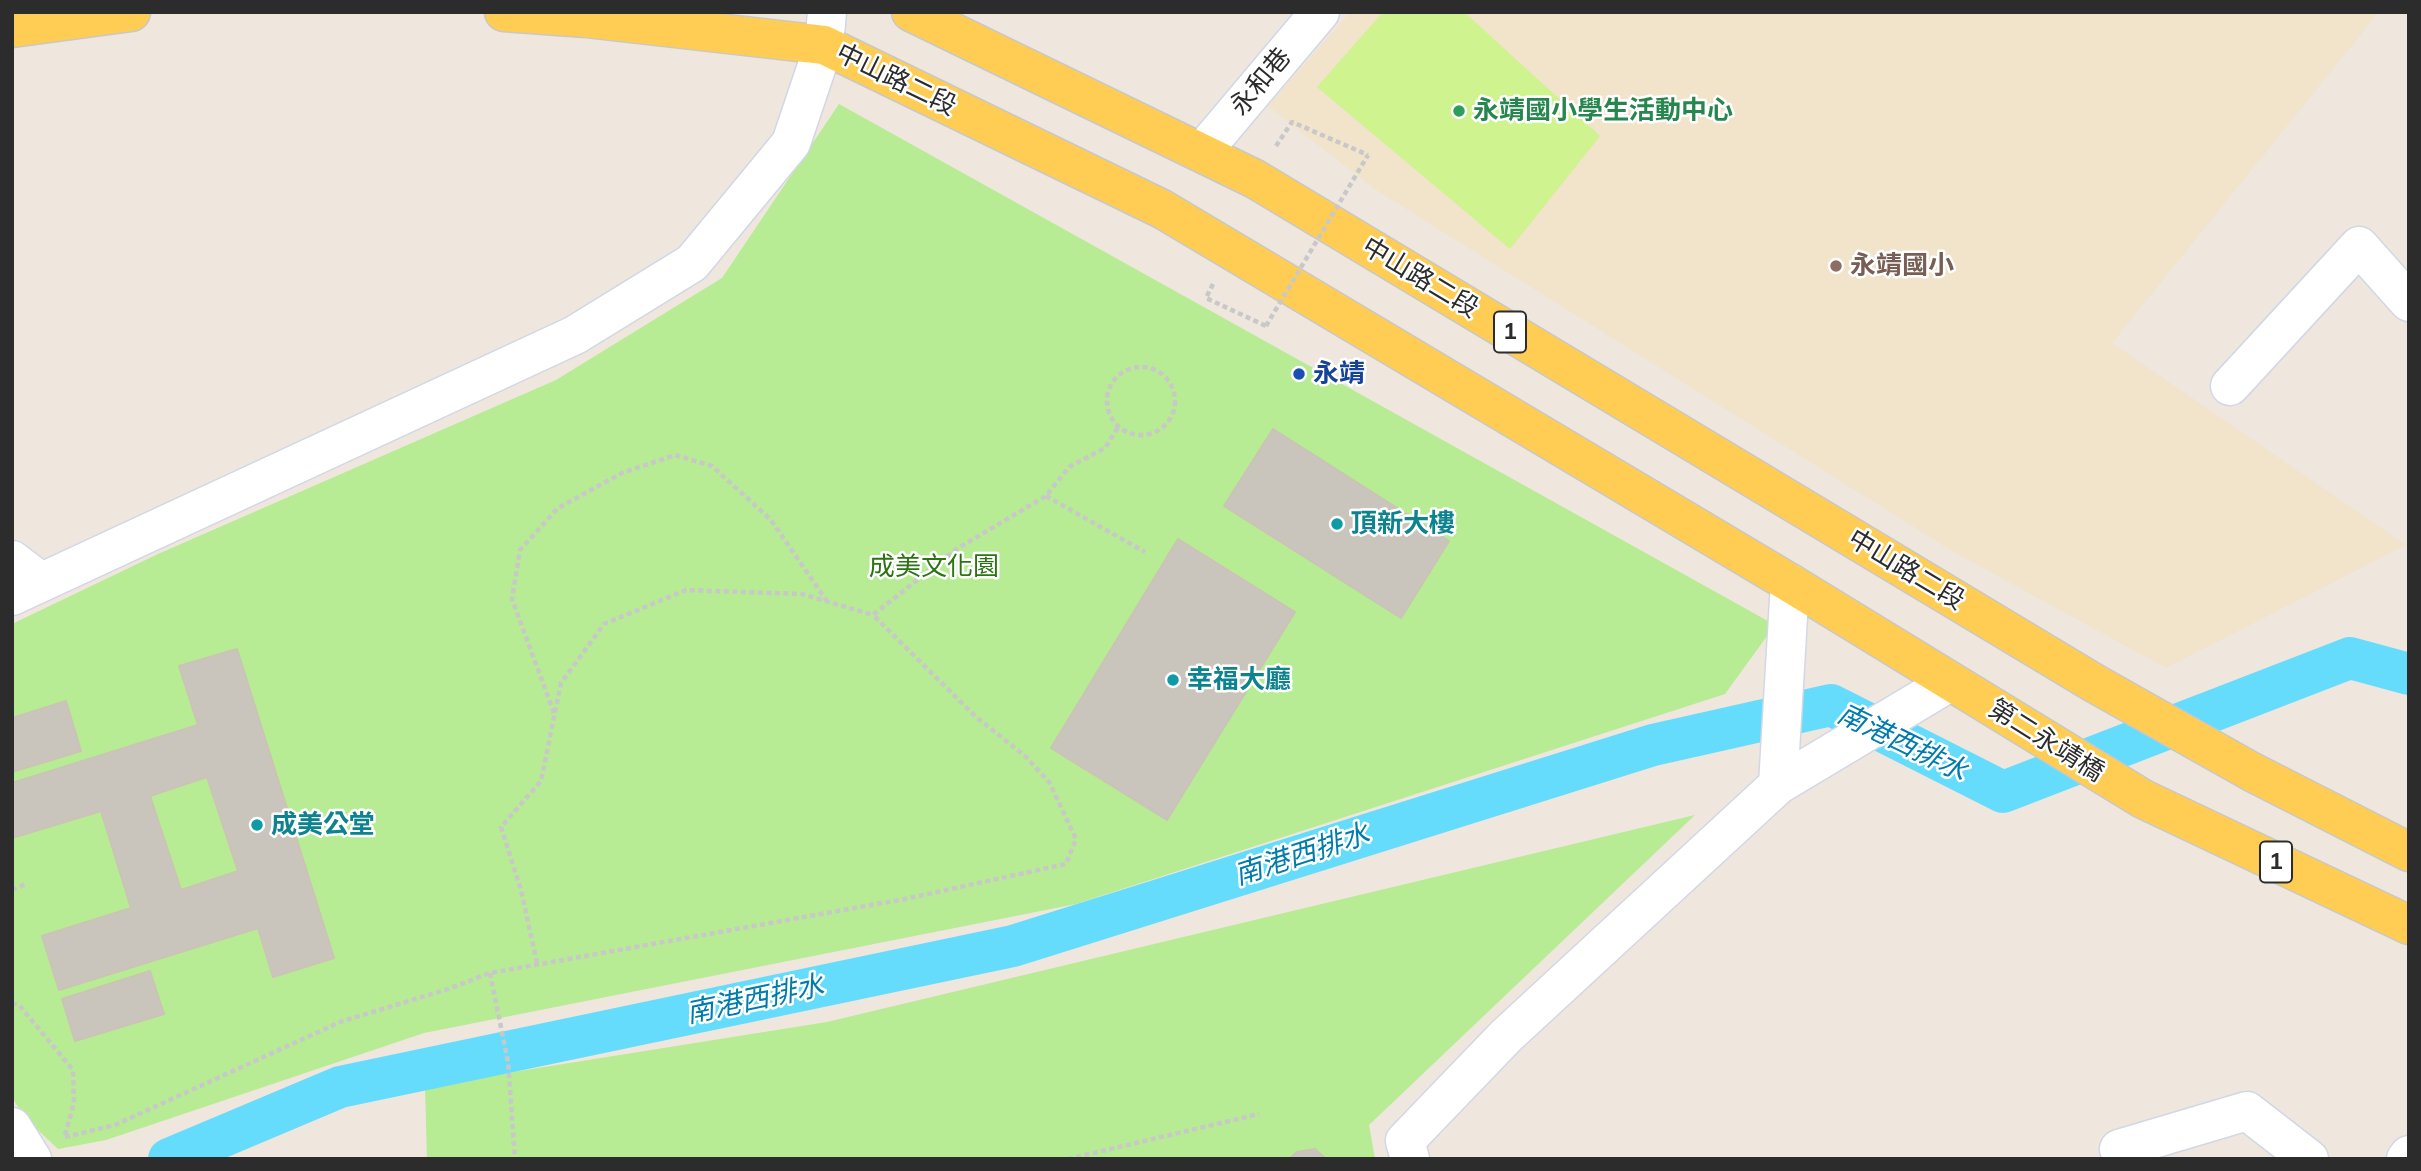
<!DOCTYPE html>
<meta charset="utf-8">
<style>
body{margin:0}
#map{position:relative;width:2421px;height:1171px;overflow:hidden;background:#efe6dd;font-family:Mulish,sans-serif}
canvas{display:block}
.frame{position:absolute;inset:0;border:14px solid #2c2c2c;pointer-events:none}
</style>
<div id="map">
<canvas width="2421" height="1171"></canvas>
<div class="frame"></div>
</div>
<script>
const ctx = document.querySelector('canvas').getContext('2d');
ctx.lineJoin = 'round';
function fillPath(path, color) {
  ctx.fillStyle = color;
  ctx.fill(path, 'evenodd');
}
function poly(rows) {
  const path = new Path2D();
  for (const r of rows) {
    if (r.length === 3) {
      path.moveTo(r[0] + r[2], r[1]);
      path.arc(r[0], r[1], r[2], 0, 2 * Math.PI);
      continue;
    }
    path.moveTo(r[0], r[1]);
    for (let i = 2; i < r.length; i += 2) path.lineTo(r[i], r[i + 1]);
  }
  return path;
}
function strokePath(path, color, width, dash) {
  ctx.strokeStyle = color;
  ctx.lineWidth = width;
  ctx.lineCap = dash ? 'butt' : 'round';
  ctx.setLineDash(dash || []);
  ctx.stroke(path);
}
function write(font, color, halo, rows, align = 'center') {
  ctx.font = font + ' Mulish,"Noto Sans TC",sans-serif';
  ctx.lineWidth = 5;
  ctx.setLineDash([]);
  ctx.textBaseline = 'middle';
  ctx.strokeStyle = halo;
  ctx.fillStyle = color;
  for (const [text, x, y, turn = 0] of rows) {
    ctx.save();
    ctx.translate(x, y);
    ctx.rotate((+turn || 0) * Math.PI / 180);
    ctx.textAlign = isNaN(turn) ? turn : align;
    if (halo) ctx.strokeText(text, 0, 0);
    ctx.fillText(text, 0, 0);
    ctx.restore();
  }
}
fillPath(poly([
 [1350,12,2379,12,2112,343,2406,545,2166,668,1952,551,1376,190,1268,106]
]), '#f2e3cb');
fillPath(poly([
 [839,104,1775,625,1725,694,1076,904,424,1033,106,1140,58,1149,24,1117,12,1097,12,624,158,554,556,380,722,278],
 [1695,815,1369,1125,1375,1159,427,1159,425,1086,827,1022]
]), '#b7eb94');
fillPath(poly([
 [1383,12,1464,12,1600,136,1510,249,1317,87]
]), '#cef38f');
strokePath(poly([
 [169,1159,340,1087,1013,946,1653,745,1831,705,2003,792,2350,658,2409,674]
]), '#66dcfc', 42);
const building = poly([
 [1273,429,1449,541,1401,618,1224,506,1273,429],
 [1178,539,1295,612,1167,820,1051,748,1178,539],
 [237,649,334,958,273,977,258,928,59,990,42,936,131,908,101,811,12,838,12,783,198,725,179,666,237,649],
 [207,777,238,871,181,890,150,796,207,777],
 [66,701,81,751,12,772,12,718,66,701],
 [150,971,164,1014,75,1041,62,999,150,971],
 [1315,1149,1326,1159,1289,1159,1297,1152,1315,1149]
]);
fillPath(building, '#cac5bc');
strokePath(building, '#cbc3b6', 2);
const minor = poly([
 [1202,152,1320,12],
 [2230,386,2359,246,2409,302],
 [12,560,41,582],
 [12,596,575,335,692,263,791,143,824,45,827,12],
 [1778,785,1790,583],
 [12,1127,32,1159],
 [2119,1149,2247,1111,2309,1159],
 [1410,1159,1405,1141,1506,1036,1778,785,1950,682],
 [2406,1159,2409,1155]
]);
const major = poly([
 [504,12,586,18,824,45,1162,209,1790,583,2143,799,2409,925],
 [911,12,1255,179,2094,683,2252,772,2409,852],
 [12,28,131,12]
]);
strokePath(minor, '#d2d7e6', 41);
strokePath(major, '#c8c8c8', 41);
strokePath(poly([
 [1276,146,1292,122,1368,155],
 [1213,284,1206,298,1266,326],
 [1141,401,34],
 [1046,496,1145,552],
 [554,713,512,599,520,550,558,508,622,473,675,455,712,466,771,520,826,600],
 [12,890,26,884],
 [537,963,521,890,501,827,541,781,561,683,604,624,686,590,802,594,873,615,955,550,1046,496,1069,467,1105,448,1118,427],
 [490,973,508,1062,515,1159],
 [12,1003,19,1005,73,1070,74,1103,65,1135],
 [65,1137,115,1125,340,1022,448,989,490,973,905,899,1066,864,1076,839,1049,782,1025,756,975,716,873,615],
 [1068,1159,1259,1114]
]), '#c8c8c8', 4.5, [5, 3.5]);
strokePath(minor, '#fff', 38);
strokePath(major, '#ffcd53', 38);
strokePath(poly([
 [1266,326,1368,155]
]), '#c8c8c8', 4.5, [5, 3.5]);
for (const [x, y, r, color] of [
 [1459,111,7,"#2e9e5b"],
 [1836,266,7,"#8d6e63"],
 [1299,374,7,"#1a4fb4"],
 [1337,524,7,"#0f9aa8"],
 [1173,680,7,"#0f9aa8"],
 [257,825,7,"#0f9aa8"]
]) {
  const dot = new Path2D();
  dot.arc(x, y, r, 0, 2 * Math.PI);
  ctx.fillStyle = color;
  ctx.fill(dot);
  strokePath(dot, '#fff', 2.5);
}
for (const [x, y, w] of [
 [1510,332,32],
 [2276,862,32]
]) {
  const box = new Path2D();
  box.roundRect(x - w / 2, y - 20.5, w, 41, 5);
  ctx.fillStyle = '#fff';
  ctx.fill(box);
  strokePath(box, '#2c2c2c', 2);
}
write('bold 24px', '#2c2c2c', null, [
 ["1",1510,332],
 ["1",2276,862]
]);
write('26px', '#2c2c2c', '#fff', [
 ["中山路二段",896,80,26],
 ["永和巷",1261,82,-50],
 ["中山路二段",1420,278,31],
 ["中山路二段",1906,570,31],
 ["第二永靖橋",2046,741,32]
]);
write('bold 26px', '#27864d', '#fff', [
 ["永靖國小學生活動中心",1473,111]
], 'left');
write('bold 26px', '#785e54', '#fff', [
 ["永靖國小",1850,266]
], 'left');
write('bold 26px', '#164399', '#fff', [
 ["永靖",1313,374]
], 'left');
write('bold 26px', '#0d838f', '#fff', [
 ["頂新大樓",1351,524],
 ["幸福大廳",1187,680],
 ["成美公堂",271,825]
], 'left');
write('26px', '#2c7313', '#fff', [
 ["成美文化園",934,567]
]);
write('italic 28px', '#007bad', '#fff', [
 ["南港西排水",1902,743,26],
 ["南港西排水",1302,855,-18],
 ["南港西排水",755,1000,-12]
]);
</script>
